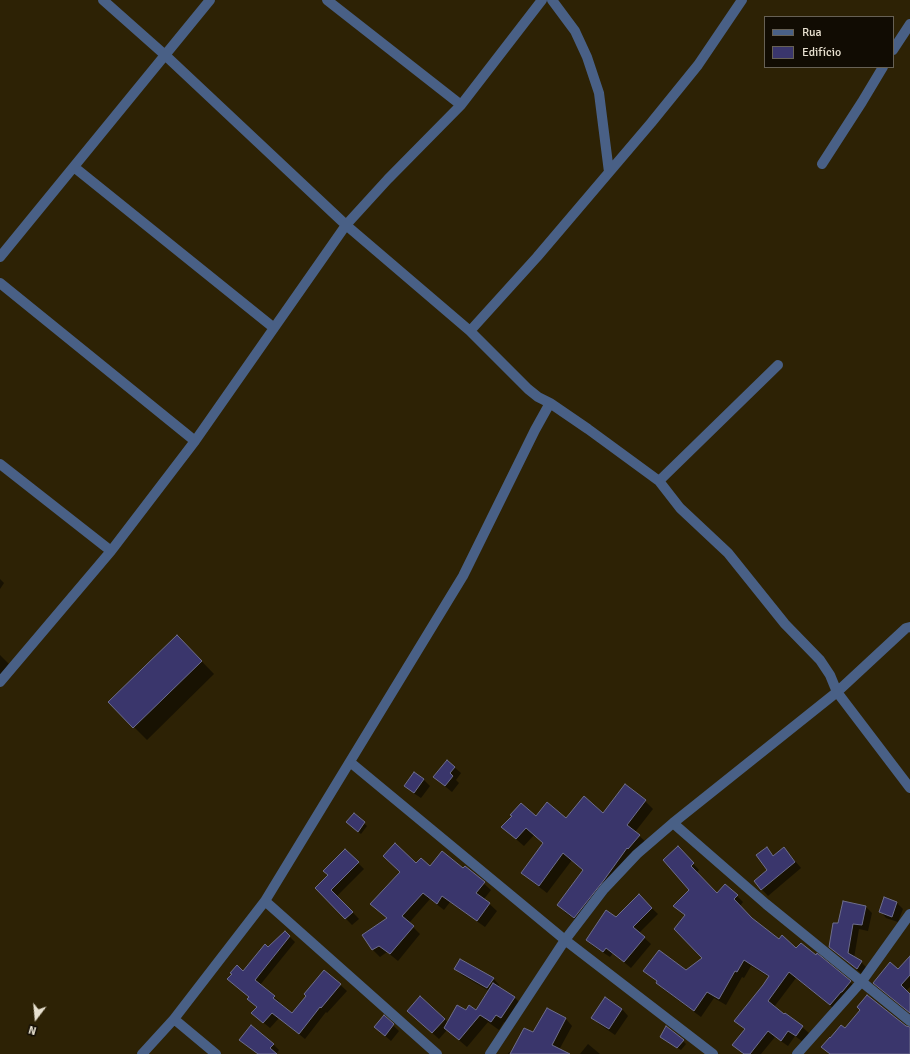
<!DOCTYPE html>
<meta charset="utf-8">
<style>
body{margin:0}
#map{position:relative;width:910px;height:1054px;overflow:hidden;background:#2d2205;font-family:Signika,sans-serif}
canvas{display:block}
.legend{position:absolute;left:764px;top:16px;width:130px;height:52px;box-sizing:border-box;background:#110c03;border:1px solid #676155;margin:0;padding:5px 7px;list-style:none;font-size:12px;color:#e8e1d0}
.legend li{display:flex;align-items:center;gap:8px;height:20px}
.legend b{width:20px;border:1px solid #676155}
.north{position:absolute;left:16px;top:998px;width:40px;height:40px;-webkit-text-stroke:3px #110c03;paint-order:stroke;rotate:196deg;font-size:11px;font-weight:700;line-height:16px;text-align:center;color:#e8e1d0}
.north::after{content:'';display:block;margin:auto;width:14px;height:18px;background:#e8e1d0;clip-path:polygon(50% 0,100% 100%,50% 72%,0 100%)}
</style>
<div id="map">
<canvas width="910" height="1054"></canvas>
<ul class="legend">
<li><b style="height:5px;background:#496086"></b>Rua</li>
<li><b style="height:11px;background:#3a366c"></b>Edifício</li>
</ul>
<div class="north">N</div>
</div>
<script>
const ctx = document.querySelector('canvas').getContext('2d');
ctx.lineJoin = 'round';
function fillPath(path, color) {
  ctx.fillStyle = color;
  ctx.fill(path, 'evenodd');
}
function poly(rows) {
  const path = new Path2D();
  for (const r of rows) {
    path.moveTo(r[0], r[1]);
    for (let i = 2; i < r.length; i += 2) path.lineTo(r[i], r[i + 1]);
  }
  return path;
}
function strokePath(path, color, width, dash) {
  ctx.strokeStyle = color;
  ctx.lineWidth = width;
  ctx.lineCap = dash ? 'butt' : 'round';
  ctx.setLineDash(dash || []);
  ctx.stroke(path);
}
fillPath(poly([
 [0,579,4,583,0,589],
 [177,636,214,674,147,740,109,702],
 [0,655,13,668,0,680],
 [454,767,461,773,456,780,459,783,452,792,441,783],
 [415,773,424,780,430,786,421,798,412,792,405,785],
 [626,786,645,801,653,809,635,832,647,843,582,925,566,913,558,905,584,870,572,860,547,893,530,880,522,873,544,844,534,835,524,846,510,834,536,817,566,819,604,814],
 [354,814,367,826,361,834,350,825],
 [766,848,774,856,790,855,801,868,768,896,755,882,769,870],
 [345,850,364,869,337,896,359,919,352,925,316,888,329,875],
 [684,854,699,870,696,873,717,894,737,896,743,902,740,906,753,920,779,940,796,949,816,956,817,955,850,982,857,989,837,1011,796,978,774,1007,802,1027,809,1033,803,1042,795,1036,788,1046,775,1037,761,1054,743,1054,733,1045,745,1030,736,1021,769,977,751,966,744,978,742,977,726,1005,714,998,701,1017,663,989,657,983,657,982,645,971,686,971,703,958,685,915,681,912,691,890],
 [416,864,430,867,463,869,465,867,491,890,484,899,497,911,485,927,450,902,444,910,430,899,409,923,420,934,398,961,387,952,380,957,373,950,363,935,387,918,372,904],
 [639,896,658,914,639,933,651,944,631,968,613,953,610,957,593,946,587,940,616,918],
 [844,903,866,907,872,913,868,931,859,929,854,958,861,962,867,968,863,975,837,953,830,947,839,924],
 [897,903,903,909,898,922,886,918,880,911],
 [285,932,295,942,260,985,280,1002,278,1004,292,1014,307,996,325,971,347,991,327,1013,326,1012,305,1039,279,1018,270,1028,252,1013,257,1007,249,999,250,998,243,972],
 [910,962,910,987,906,991,910,995,910,1012,880,989,898,970],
 [455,969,493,978,499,985,498,987,514,997,522,1005,509,1025,504,1022,499,1030,488,1022,467,1047,447,1030,439,1039,415,1017,445,1019,448,1023,466,1011,476,1012,489,991,462,975],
 [547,1009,566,1019,572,1026,559,1050,567,1054,508,1054,509,1052,512,1053,533,1034],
 [622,1009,628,1016,615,1035,599,1024,593,1018],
 [384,1017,399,1031,391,1041,375,1027],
 [661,1037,683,1041,686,1044,681,1050,664,1039],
 [240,1040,273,1044,279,1050,276,1054,257,1054],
 [588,1044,600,1054,580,1054]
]), '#0007');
const building = poly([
 [177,635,202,661,133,728,108,702,177,635],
 [447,760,455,767,450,773,453,776,445,786,433,777,447,760],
 [414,772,424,779,414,793,404,786,414,772],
 [625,784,646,800,627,825,640,835,628,849,627,848,604,880,574,918,557,905,583,870,563,853,539,886,521,873,543,843,526,828,516,839,501,827,512,816,510,815,521,803,536,816,547,802,566,818,584,796,603,813,625,784],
 [354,813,365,822,358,832,346,822,354,813],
 [395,843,416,863,421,858,430,866,442,851,463,868,465,866,485,882,476,893,490,903,477,921,442,896,437,904,423,893,402,916,414,926,390,954,379,946,372,950,362,935,387,918,370,904,400,872,383,856,395,843],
 [678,846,694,863,691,866,717,893,725,884,738,895,734,899,752,918,779,939,782,935,796,948,801,943,816,955,817,953,851,981,842,992,841,992,830,1005,789,972,768,1001,784,1014,785,1013,803,1026,796,1036,788,1031,781,1041,768,1031,750,1054,744,1054,732,1045,745,1029,734,1021,763,985,769,976,744,960,737,972,735,971,719,999,707,992,694,1011,656,983,657,981,643,971,659,950,686,970,702,958,674,929,685,915,673,906,689,890,663,860,678,846],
 [767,847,773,856,784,847,795,862,761,890,754,881,767,870,756,855,767,847],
 [345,849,359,862,331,890,353,912,345,919,315,888,328,875,323,871,345,849],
 [639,894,652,908,633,927,645,937,624,962,606,948,603,952,586,940,606,910,616,917,639,894],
 [884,897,897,902,892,917,879,912,884,897],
 [843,901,866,906,862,925,853,924,848,953,862,961,857,969,829,947,833,923,838,923,843,901],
 [285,931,290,936,255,980,275,996,273,998,292,1013,306,996,304,994,324,970,341,984,321,1008,320,1007,299,1034,272,1013,263,1023,251,1013,257,1007,247,999,249,997,227,979,232,974,230,973,237,965,243,971,265,944,268,947,285,931],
 [910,956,910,975,901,985,910,994,910,1013,873,983,890,962,898,969,910,956],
 [460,959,494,978,487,988,454,969,460,959],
 [493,983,515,997,501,1018,496,1015,491,1022,480,1015,459,1040,444,1028,457,1005,466,1010,469,1005,476,1010,493,983],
 [867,995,906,1026,910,1027,910,1054,830,1054,821,1047,830,1037,830,1038,841,1025,845,1028,860,1010,857,1007,867,995],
 [420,996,445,1019,432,1033,407,1011,420,996],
 [605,997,622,1009,609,1029,591,1018,605,997],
 [547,1008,566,1018,552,1045,570,1054,510,1054,524,1028,533,1032,547,1008],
 [384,1015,394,1024,385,1036,374,1027,384,1015],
 [251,1025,274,1044,270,1048,277,1054,258,1054,239,1040,251,1025],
 [666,1026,684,1040,677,1048,660,1037,666,1026]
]);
fillPath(building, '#3a366c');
strokePath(building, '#6e6e8c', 1);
strokePath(poly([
 [103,0,165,55,346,225,470,331,528,389,538,397,550,403,588,429,659,481,680,508,728,553,785,624,820,660,830,675,837,692,910,788],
 [327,0,461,105],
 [552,0,575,31,587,57,599,93,609,172],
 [893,50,910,24],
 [822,164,862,102,883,67],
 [74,167,274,328],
 [0,257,210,0],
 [0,283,195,441],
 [470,331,537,257,651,123,698,65,742,0],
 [0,464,111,551],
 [659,481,778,365],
 [0,682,111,551,195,441,346,225,388,179,461,105,542,0],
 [350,762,565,940,713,1054],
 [673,823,766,904,910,1021],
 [265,901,437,1054],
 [174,1019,216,1054],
 [142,1054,174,1019,265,901,463,576,535,430,550,403],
 [490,1054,565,940,604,889,637,854,673,823,837,692,906,628,910,627],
 [797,1054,862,981,910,914]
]), '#496086', 10);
</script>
